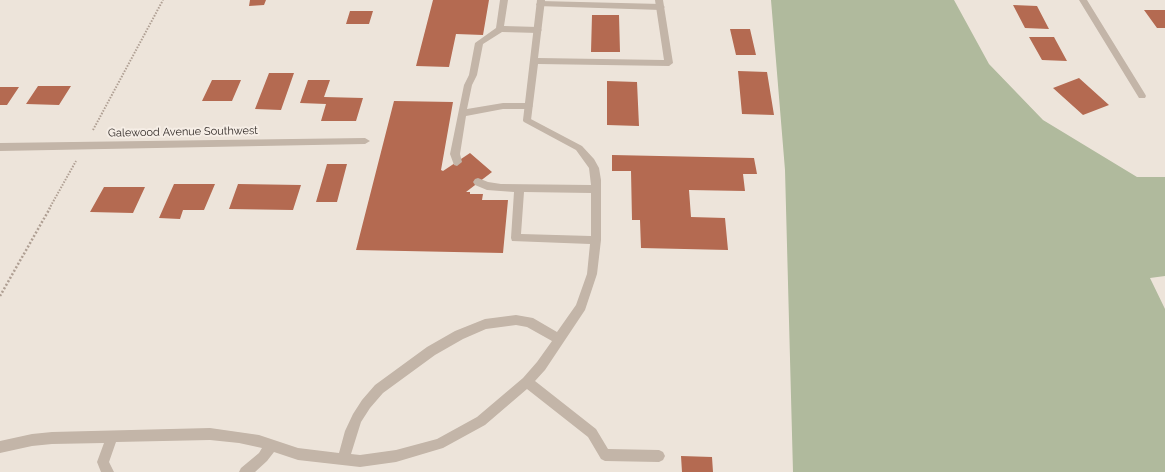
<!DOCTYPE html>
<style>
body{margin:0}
canvas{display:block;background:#ede4da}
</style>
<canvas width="1165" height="472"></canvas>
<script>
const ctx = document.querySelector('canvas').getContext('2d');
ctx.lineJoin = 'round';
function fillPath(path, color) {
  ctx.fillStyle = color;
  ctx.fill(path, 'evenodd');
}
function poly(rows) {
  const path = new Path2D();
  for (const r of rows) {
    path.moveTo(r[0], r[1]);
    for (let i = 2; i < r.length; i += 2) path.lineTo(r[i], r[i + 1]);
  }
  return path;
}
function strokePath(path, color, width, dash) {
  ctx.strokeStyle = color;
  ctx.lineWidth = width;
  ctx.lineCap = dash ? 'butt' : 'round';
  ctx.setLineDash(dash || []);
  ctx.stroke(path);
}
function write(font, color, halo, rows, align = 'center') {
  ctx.font = font + ' Raleway,sans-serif';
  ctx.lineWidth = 4;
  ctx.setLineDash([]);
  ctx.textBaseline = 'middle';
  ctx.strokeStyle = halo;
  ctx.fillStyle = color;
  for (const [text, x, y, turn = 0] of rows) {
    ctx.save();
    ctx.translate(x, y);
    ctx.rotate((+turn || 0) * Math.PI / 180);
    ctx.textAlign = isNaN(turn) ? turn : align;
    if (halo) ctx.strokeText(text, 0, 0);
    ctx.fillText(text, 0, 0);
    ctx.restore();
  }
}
fillPath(poly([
 [771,0,954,0,989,64,1043,120,1137,177,1165,177,1165,276,1150,278,1165,309,1165,472,793,472,785,170]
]), '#b0ba9d');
fillPath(poly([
 [250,0,266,0,264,5,249,6],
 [433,0,489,0,483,35,456,34,449,67,416,66],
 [1013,5,1037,6,1049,29,1025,28],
 [1144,10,1165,10,1165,28,1157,28],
 [350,11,373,11,369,24,346,24],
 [592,15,619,15,620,52,591,52],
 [730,29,750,29,756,55,736,55],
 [1029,37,1054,37,1067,61,1042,60],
 [738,71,767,72,774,115,742,114],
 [269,73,294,73,281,110,255,109],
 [1079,78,1109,105,1083,115,1053,88],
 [212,80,241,80,232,101,202,101],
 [308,80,330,80,324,97,363,98,356,121,321,121,326,104,300,103],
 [607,81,637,82,639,126,607,125],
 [38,86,71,86,59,105,26,104],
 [0,87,19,87,7,105,0,105],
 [394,101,453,102,441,170,443,171,470,153,492,172,466,192,470,192,470,194,483,194,482,200,508,200,503,253,356,250],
 [612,155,754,158,757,174,743,174,745,191,689,190,691,217,725,218,728,250,641,248,640,220,632,220,631,171,612,171],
 [327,164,347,164,337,202,316,202],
 [174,184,215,184,204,210,183,210,180,219,159,218],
 [238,184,301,185,293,210,229,209],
 [104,187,145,187,133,213,90,212],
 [681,456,712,457,713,472,682,472]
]), '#b46a51');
strokePath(poly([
 [93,130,163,0],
 [49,209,76,161]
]), '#af9f93', 2, [1.5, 1.5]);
strokePath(poly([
 [0,296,50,208]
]), '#af9f93', 2.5, [2, 2]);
fillPath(poly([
 [500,0,508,0,504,26,538,27,542,30,538,33,502,32,483,44,477,75,472,85,467,109,503,103,529,103,533,106,529,109,503,109,466,116,460,154,462,162,457,166,454,165,450,154,464,85,469,75,475,43,496,28,500,0],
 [540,1,661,4,665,7,661,10,537,6,536,4,540,1],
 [527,117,582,146,594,159,599,168,601,180,601,240,597,274,585,310,545,370,535,381,596,429,608,449,659,450,663,452,665,456,663,460,659,462,605,461,601,459,588,437,527,389,485,425,443,448,396,462,360,467,298,460,274,452,267,461,255,472,239,472,241,468,259,453,262,448,239,443,210,440,116,442,109,462,114,472,101,472,97,462,104,443,52,444,32,446,0,453,0,441,32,434,52,432,210,428,259,435,298,448,339,453,345,431,353,414,362,400,375,385,427,347,455,331,485,319,516,315,533,318,557,332,576,305,587,274,590,244,512,241,511,238,514,192,487,190,475,185,473,182,475,179,478,178,488,182,501,184,591,185,589,168,576,150,524,122,523,120,527,117],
 [524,192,591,193,591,236,521,234,524,192],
 [516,325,527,327,552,341,537,362,523,378,477,417,437,439,396,450,360,455,351,454,361,422,370,408,383,393,435,355,463,339,486,329,516,325]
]), '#c3b5a8');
fillPath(poly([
 [537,0,545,0,538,58,664,60,655,0,663,0,673,63,669,66,538,64,531,120,530,122,524,122,523,120,537,0],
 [1079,0,1087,0,1145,94,1146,96,1145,98,1139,98,1079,0],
 [365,138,370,141,365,144,0,151,0,143,365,138]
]), '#c3b5a8');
write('11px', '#312a27', '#f6eee6', [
 ["Galewood Avenue Southwest",183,132,-1]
]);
</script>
